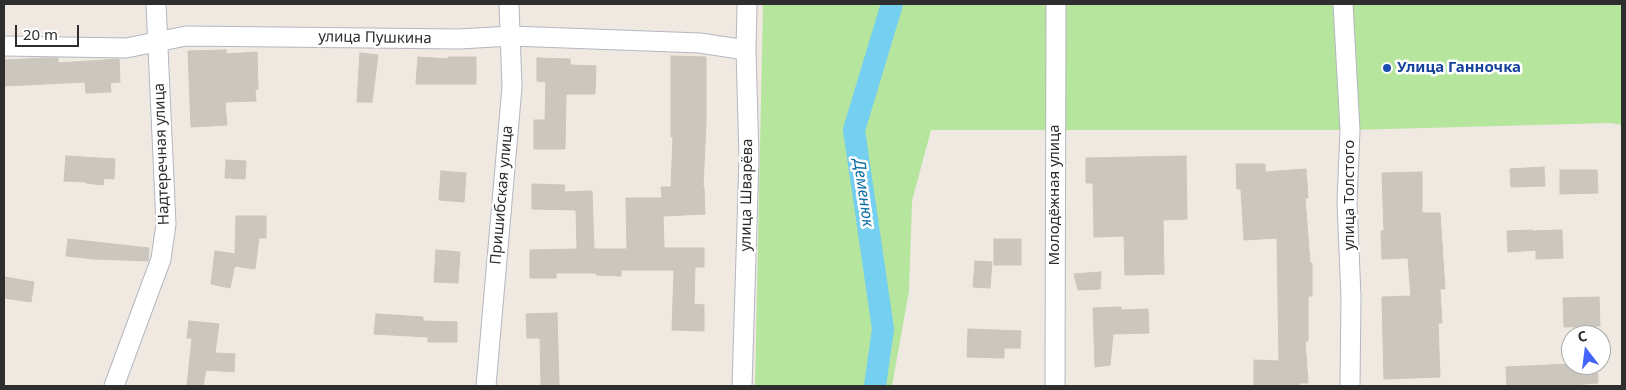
<!DOCTYPE html>
<meta charset="utf-8">
<style>
body{margin:0}
#map{position:relative;width:1626px;height:390px;overflow:hidden;background:#efe9e1;font-family:"Noto Sans",sans-serif}
canvas{display:block}
.frame{position:absolute;inset:0;border:5px solid #2e2e2e;pointer-events:none}
.north{position:absolute;left:1561px;top:325px;width:50px;height:50px;box-sizing:border-box;background:#fff;border:1px solid #ababab;border-radius:50%;rotate:345deg;font-size:14px;font-weight:700;line-height:20px;text-align:center;color:#2e2e2e}
.north::after{content:'';display:block;margin:auto;width:18px;height:22px;background:#4264fb;clip-path:polygon(50% 0,100% 100%,50% 72%,0 100%)}
.scale{position:absolute;left:15px;top:25px;width:64px;height:22px;box-sizing:border-box;border:2px solid #2e2e2e;border-top:0;padding-left:6px;font-size:15px;line-height:18px;white-space:nowrap;color:#2e2e2e;-webkit-text-stroke:4px #fff;paint-order:stroke}
</style>
<div id="map">
<canvas width="1626" height="390"></canvas>
<div class="frame"></div>
<div class="north">С</div>
<div class="scale">20 m</div>
</div>
<script>
const ctx = document.querySelector('canvas').getContext('2d');
ctx.lineJoin = 'round';
function fillPath(path, color) {
  ctx.fillStyle = color;
  ctx.fill(path, 'evenodd');
}
function poly(rows) {
  const path = new Path2D();
  for (const r of rows) {
    path.moveTo(r[0], r[1]);
    for (let i = 2; i < r.length; i += 2) path.lineTo(r[i], r[i + 1]);
  }
  return path;
}
function strokePath(path, color, width, dash) {
  ctx.strokeStyle = color;
  ctx.lineWidth = width;
  ctx.lineCap = dash ? 'butt' : 'round';
  ctx.setLineDash(dash || []);
  ctx.stroke(path);
}
function write(font, color, halo, rows, align = 'center') {
  ctx.font = font + ' "Noto Sans",sans-serif';
  ctx.lineWidth = 5;
  ctx.setLineDash([]);
  ctx.textBaseline = 'middle';
  ctx.strokeStyle = halo;
  ctx.fillStyle = color;
  for (const [text, x, y, turn = 0] of rows) {
    ctx.save();
    ctx.translate(x, y);
    ctx.rotate((+turn || 0) * Math.PI / 180);
    ctx.textAlign = isNaN(turn) ? turn : align;
    if (halo) ctx.strokeText(text, 0, 0);
    ctx.fillText(text, 0, 0);
    ctx.restore();
  }
}
fillPath(poly([
 [763,4,1622,4,1622,125,1610,123,1350,130,931,130,912,201,909,291,892,386,755,386]
]), '#b6e59e');
strokePath(poly([
 [875,386,883,329,854,130,892,4]
]), '#75cff0', 22);
const building = poly([
 [226,50,226,54,257,52,258,89,255,90,256,101,225,102,227,125,191,127,188,51,226,50],
 [360,53,378,55,372,102,357,102,360,53],
 [671,56,706,57,706,122,703,187,704,187,705,214,663,216,664,248,704,248,704,267,695,267,694,304,704,305,704,331,672,330,674,270,621,270,621,276,596,275,596,273,556,273,556,278,530,278,530,250,577,249,576,210,532,209,532,184,565,185,564,192,592,191,594,249,627,249,626,198,662,198,661,187,671,187,673,137,671,137,671,56],
 [418,57,448,59,448,57,476,57,476,84,416,84,418,57],
 [44,58,58,58,58,63,119,59,120,82,110,83,111,92,86,93,85,82,5,86,4,60,44,58],
 [537,58,570,59,570,65,596,66,595,94,566,94,565,149,534,149,534,120,545,120,546,82,537,81,537,58],
 [66,156,115,159,114,179,104,178,103,185,86,183,86,182,64,181,66,156],
 [1186,156,1187,219,1163,220,1164,274,1125,275,1124,236,1094,237,1093,183,1086,183,1086,158,1186,156],
 [226,160,246,161,245,179,225,178,226,160],
 [1236,164,1265,164,1265,172,1306,169,1308,198,1305,198,1310,263,1312,263,1312,296,1308,296,1308,341,1305,341,1308,383,1299,383,1299,386,1254,386,1254,360,1279,361,1277,238,1244,240,1241,189,1237,189,1236,164],
 [1544,167,1545,186,1511,187,1510,169,1544,167],
 [1560,170,1597,170,1598,193,1560,194,1560,170],
 [441,171,466,173,464,202,439,200,441,171],
 [1422,172,1422,213,1440,213,1445,289,1440,289,1442,323,1438,323,1440,377,1384,379,1382,297,1411,296,1408,258,1382,259,1381,231,1384,231,1382,173,1422,172],
 [236,216,266,216,266,238,259,238,255,269,235,266,235,264,230,288,211,284,215,251,235,254,236,216],
 [1532,230,1532,231,1562,230,1563,258,1536,259,1536,250,1508,252,1507,231,1532,230],
 [68,239,149,248,148,261,94,259,66,256,68,239],
 [994,239,1021,239,1021,265,994,265,994,239],
 [436,250,460,252,458,283,434,282,436,250],
 [975,261,992,262,990,288,973,287,975,261],
 [1101,272,1100,289,1078,290,1074,274,1101,272],
 [4,277,34,282,31,302,4,298,4,277],
 [1599,297,1600,326,1564,327,1563,298,1599,297],
 [1121,307,1121,310,1148,309,1149,333,1113,334,1110,365,1095,367,1093,308,1121,307],
 [557,313,559,386,541,386,540,338,527,338,526,314,557,313],
 [376,314,423,317,423,321,457,322,457,342,428,342,428,337,374,334,376,314],
 [189,321,219,324,215,353,235,354,234,372,206,370,203,386,187,386,192,338,187,338,189,321],
 [968,329,1021,331,1020,348,1004,348,1004,358,967,357,968,329],
 [1571,364,1571,365,1597,365,1598,383,1558,386,1507,386,1506,367,1571,364]
]);
fillPath(building, '#cbc7bf');
strokePath(building, '#cbc5ba', 1);
const street = poly([
 [1343,4,1350,130,1347,202,1351,297,1350,386],
 [4,46,126,48,186,36,459,39,511,36,700,43,746,50],
 [114,386,161,259,166,224,156,4],
 [486,386,512,87,509,4],
 [742,386,749,158,746,50,747,4],
 [1055,386,1056,4]
]);
strokePath(street, '#b4b7c1', 21);
strokePath(street, '#fff', 19);
for (const [x, y, r, color] of [
 [1387,68,5,"#1a4fb4"]
]) {
  const dot = new Path2D();
  dot.arc(x, y, r, 0, 2 * Math.PI);
  ctx.fillStyle = color;
  ctx.fill(dot);
  strokePath(dot, '#fff', 2);
}
write('15px', '#2e2e2e', '#fff', [
 ["улица Пушкина",375,38,1],
 ["Надтеречная улица",162,154,-92],
 ["Пришибская улица",502,195,-85],
 ["улица Шварёва",747,195,-89],
 ["Молодёжная улица",1055,195,-90],
 ["улица Толстого",1350,195,-90]
]);
write('bold 15px', '#164399', '#fff', [
 ["Улица Ганночка",1397,68]
], 'left');
write('italic 16px', '#0d6fa3', '#fff', [
 ["Деменюк",863,193,82]
]);
</script>
